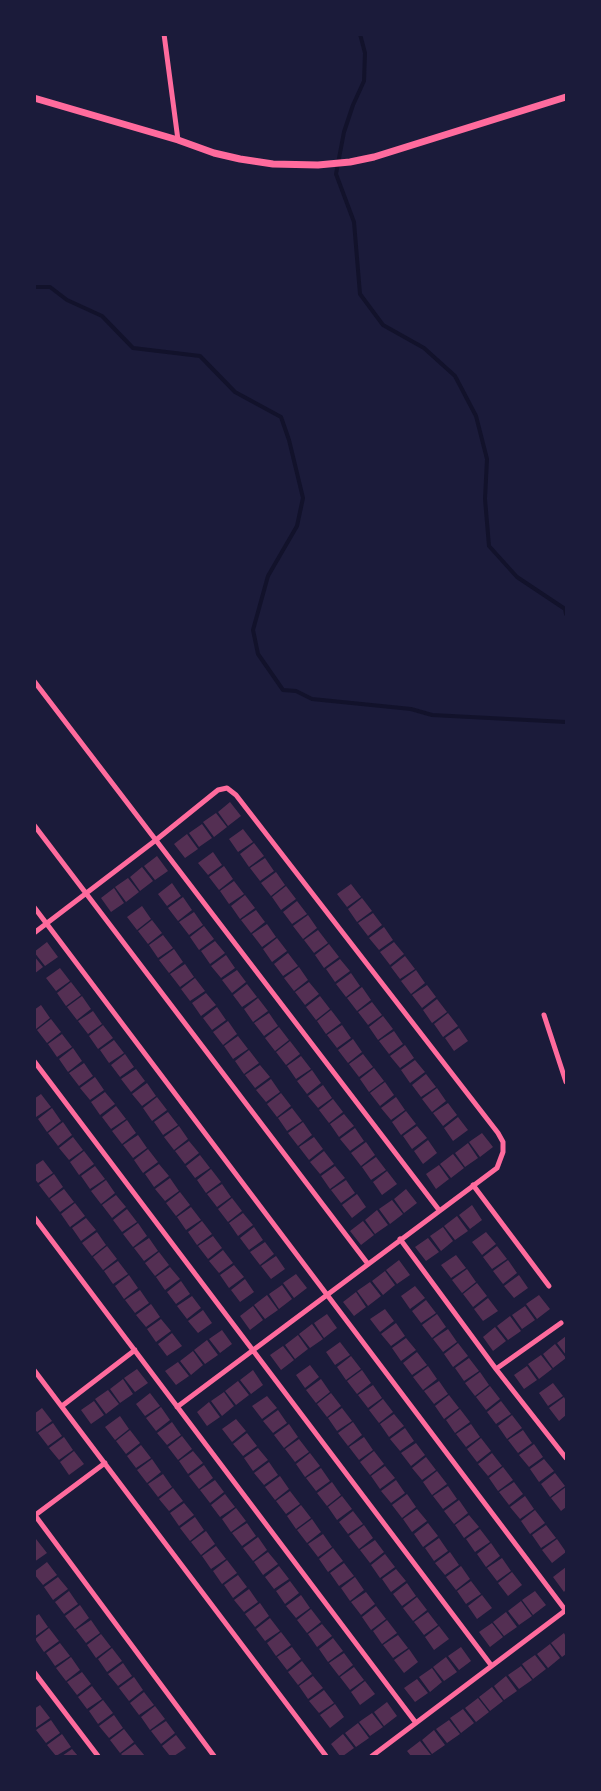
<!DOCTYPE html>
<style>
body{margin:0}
#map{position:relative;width:601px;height:1791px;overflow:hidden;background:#1b1b3a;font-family:"Playfair Display",serif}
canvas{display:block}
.frame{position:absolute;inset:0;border:36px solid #1b1b3a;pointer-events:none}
</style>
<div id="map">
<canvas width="601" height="1791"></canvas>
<div class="frame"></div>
</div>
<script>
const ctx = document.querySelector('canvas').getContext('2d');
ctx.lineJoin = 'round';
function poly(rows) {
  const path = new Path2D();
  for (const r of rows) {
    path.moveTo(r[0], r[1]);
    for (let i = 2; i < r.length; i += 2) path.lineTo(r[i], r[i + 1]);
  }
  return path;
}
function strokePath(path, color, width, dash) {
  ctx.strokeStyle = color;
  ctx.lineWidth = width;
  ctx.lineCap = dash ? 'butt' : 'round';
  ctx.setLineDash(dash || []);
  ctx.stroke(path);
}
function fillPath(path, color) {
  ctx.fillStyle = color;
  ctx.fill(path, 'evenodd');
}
strokePath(poly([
 [360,34,365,53,364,81,353,105,344,132,336,174,354,222,360,294,383,325,424,348,455,376,476,416,487,459,485,499,489,546,517,577,565,609,566,614],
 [34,287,50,287,67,300,102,316,133,348,200,356,235,392,281,417,289,440,303,498,297,526,268,576,253,630,258,654,283,690,296,691,312,699,411,709,432,715,566,722]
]), '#12122b', 4);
fillPath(poly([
 [230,802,241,816,228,826,218,812],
 [216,813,227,827,214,837,203,822],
 [202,824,212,838,199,847,189,833],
 [243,829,253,842,238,852,229,839],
 [187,834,198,849,185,858,174,844],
 [254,843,264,856,249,867,240,854],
 [213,852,222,865,208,875,198,863],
 [157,856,168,871,155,880,144,866],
 [265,858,274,871,260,881,250,868],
 [224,866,233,879,219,890,209,877],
 [142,867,153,881,140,891,130,877],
 [276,872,285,885,271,896,261,883],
 [128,878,139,892,126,902,115,887],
 [234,881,244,894,229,904,220,891],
 [172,883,181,896,167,906,158,894],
 [351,884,361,897,347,907,337,894],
 [286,886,296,899,281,910,272,897],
 [114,888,124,903,111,912,101,898],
 [245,895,255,908,240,919,231,906],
 [183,897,192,910,178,921,168,908],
 [362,898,372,911,357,922,348,909],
 [297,901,307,914,292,924,283,912],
 [142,906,151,919,137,930,127,917],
 [256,910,265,922,251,933,241,920],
 [194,912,203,925,189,935,179,922],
 [373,913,382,925,368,936,358,923],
 [308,915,317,928,303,939,293,926],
 [152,920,162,933,148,944,138,931],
 [267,924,276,937,262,947,252,934],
 [204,926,214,939,199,950,190,937],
 [384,927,393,940,379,950,369,938],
 [318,930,328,943,314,953,304,940],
 [163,935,173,948,158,958,149,945],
 [277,938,287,951,272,962,263,949],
 [215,941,225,953,210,964,201,951],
 [47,942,58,957,45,966,34,952],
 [394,942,404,954,390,965,380,952],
 [329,944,339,957,324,968,315,955],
 [174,949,183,962,169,973,159,960],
 [288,953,298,966,283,976,274,964],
 [226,955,235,968,221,978,211,966],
 [34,956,43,967,34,974],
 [405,956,415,969,400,979,391,967],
 [340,959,350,971,335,982,326,969],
 [185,964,194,977,180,987,170,974],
 [299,967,308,980,294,991,284,978],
 [60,968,70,981,56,991,46,978],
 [237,970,246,982,232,993,222,980],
 [416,970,425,983,411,994,401,981],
 [351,973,360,986,346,997,336,984],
 [195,978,205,991,190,1001,181,989],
 [71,982,81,995,66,1006,57,993],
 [309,982,319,994,305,1005,295,992],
 [247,984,257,997,242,1007,233,995],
 [427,985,436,997,422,1008,412,995],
 [362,987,371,1000,357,1011,347,998],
 [206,993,216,1005,201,1016,192,1003],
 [82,996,91,1009,77,1020,67,1007],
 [320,996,330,1009,316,1020,306,1007],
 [258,998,268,1011,253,1022,244,1009],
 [437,999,447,1012,432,1023,423,1010],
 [372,1002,382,1015,368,1025,358,1012],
 [41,1005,50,1018,36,1029,34,1010],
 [217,1007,226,1020,212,1030,203,1018],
 [331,1010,341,1023,326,1034,317,1021],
 [93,1011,102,1024,88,1034,78,1021],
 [269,1013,278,1026,264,1036,254,1023],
 [448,1013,458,1026,443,1037,434,1024],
 [383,1016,393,1029,378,1040,369,1027],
 [51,1019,61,1032,47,1043,37,1030],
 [228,1021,237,1034,223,1045,213,1032],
 [103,1025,113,1038,98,1049,89,1036],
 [342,1025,351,1038,337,1048,327,1035],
 [279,1027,289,1040,275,1051,265,1038],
 [459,1028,468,1041,454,1051,445,1038],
 [394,1031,403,1044,389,1054,379,1041],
 [62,1034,72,1047,57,1057,48,1044],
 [238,1036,248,1049,233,1059,224,1046],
 [353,1039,362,1052,348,1063,338,1050],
 [114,1040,124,1053,109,1063,100,1050],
 [290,1041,300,1054,286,1065,276,1052],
 [405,1045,414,1058,400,1068,390,1056],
 [73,1048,82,1061,68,1072,59,1059],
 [249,1050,259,1063,244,1074,235,1061],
 [125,1054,134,1067,120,1077,111,1065],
 [363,1054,373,1067,359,1077,349,1064],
 [301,1056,311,1069,296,1079,287,1066],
 [415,1060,425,1072,410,1083,401,1070],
 [84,1063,93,1076,79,1086,69,1073],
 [260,1065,270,1077,255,1088,245,1075],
 [374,1068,384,1081,369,1092,360,1079],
 [136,1069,145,1081,131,1092,121,1079],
 [312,1070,321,1083,307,1094,297,1081],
 [426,1074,436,1087,421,1097,412,1085],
 [95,1077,104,1090,90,1100,80,1088],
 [271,1079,280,1092,266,1102,256,1090],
 [385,1082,394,1095,380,1106,370,1093],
 [147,1083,156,1096,142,1106,132,1094],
 [323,1085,332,1098,318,1108,308,1096],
 [437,1088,446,1101,432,1112,422,1099],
 [105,1092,115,1104,100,1115,91,1102],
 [281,1093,291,1106,277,1117,267,1104],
 [41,1094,51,1107,36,1117,34,1115,34,1099],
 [157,1097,167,1110,152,1121,143,1108],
 [396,1097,405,1110,391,1120,381,1108],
 [333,1099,343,1112,329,1123,319,1110],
 [448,1103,457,1115,443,1126,433,1113],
 [116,1106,126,1119,111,1129,102,1117],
 [52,1108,61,1121,47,1132,38,1119],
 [292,1108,302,1121,287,1131,278,1118],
 [406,1111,416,1124,401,1135,392,1122],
 [168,1112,178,1125,163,1135,154,1122],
 [344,1114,354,1126,339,1137,330,1124],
 [458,1117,468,1130,453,1141,444,1128],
 [127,1120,136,1133,122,1144,112,1131],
 [63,1122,72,1135,58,1146,48,1133],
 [303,1122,312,1135,298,1146,288,1133],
 [179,1126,188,1139,174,1150,164,1137],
 [417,1126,427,1138,412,1149,403,1136],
 [355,1128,364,1141,350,1151,340,1139],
 [482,1133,493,1147,480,1157,469,1142],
 [138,1135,147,1148,133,1158,123,1145],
 [73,1137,83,1150,69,1160,59,1148],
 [314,1137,323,1149,309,1160,299,1147],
 [428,1140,437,1153,423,1164,414,1151],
 [189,1141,199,1153,185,1164,175,1151],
 [366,1142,375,1155,361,1166,351,1153],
 [468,1143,478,1158,465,1167,455,1153],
 [148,1149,158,1162,143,1173,134,1160],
 [84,1151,94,1164,79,1175,70,1162],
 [324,1151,334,1164,320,1174,310,1162],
 [453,1154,464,1168,451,1178,440,1164],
 [200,1155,210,1168,195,1178,186,1166],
 [376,1157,386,1170,371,1180,362,1167],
 [43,1160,53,1173,38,1183,34,1178,34,1166],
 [159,1164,169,1176,154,1187,145,1174],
 [439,1165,449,1179,436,1189,426,1174],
 [95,1166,105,1179,90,1189,81,1176],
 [335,1166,345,1178,330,1189,321,1176],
 [211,1169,221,1182,206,1193,197,1180],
 [387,1171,397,1184,382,1195,373,1182],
 [54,1174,63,1187,49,1198,39,1185],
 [170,1178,179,1191,165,1201,155,1189],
 [106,1180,115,1193,101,1204,91,1191],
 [346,1180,355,1193,341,1203,331,1190],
 [222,1184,231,1197,217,1207,207,1194],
 [64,1189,74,1202,60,1212,50,1199],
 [406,1189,417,1203,404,1213,394,1199],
 [180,1192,190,1205,176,1216,166,1203],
 [357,1194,366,1207,352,1218,342,1205],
 [116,1195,126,1207,112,1218,102,1205],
 [232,1198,242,1211,228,1222,218,1209],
 [392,1200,403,1214,390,1224,379,1209],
 [75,1203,85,1216,70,1227,61,1214],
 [472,1205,482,1220,470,1229,459,1215],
 [191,1207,201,1220,186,1230,177,1217],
 [127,1209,137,1222,122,1232,113,1220],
 [377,1210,388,1225,375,1234,365,1220],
 [243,1213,253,1225,238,1236,229,1223],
 [457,1216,468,1231,455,1240,444,1226],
 [86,1218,96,1230,81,1241,72,1228],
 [202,1221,212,1234,197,1245,188,1232],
 [363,1221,374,1235,361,1245,350,1231],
 [138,1223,147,1236,133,1247,123,1234],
 [254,1227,263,1240,249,1250,240,1238],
 [443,1227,453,1241,441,1251,430,1236],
 [97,1232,106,1245,92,1256,82,1243],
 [486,1232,496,1244,482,1255,472,1242],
 [213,1236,222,1248,208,1259,198,1246],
 [149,1238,158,1251,144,1261,134,1248],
 [428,1238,439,1252,426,1261,415,1247],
 [265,1242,274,1254,260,1265,250,1252],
 [107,1246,117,1259,103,1270,93,1257],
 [497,1246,507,1259,492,1269,483,1257],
 [223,1250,233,1263,219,1273,209,1261],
 [159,1252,169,1265,155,1276,145,1263],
 [456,1255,466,1268,451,1278,441,1265],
 [276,1256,285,1269,271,1279,261,1266],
 [399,1260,410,1275,397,1284,386,1270],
 [508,1260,517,1273,503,1284,493,1271],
 [118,1261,128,1274,113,1284,104,1271],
 [234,1265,244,1277,229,1288,220,1275],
 [170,1267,180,1279,165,1290,156,1277],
 [467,1269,476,1282,462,1293,452,1280],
 [385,1271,395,1285,383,1295,372,1281],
 [296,1274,307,1288,294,1298,283,1283],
 [129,1275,138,1288,124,1299,115,1286],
 [519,1275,528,1288,514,1298,504,1286],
 [245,1279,254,1292,240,1302,231,1290],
 [181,1281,190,1294,176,1304,167,1292],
 [370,1282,381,1296,368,1306,357,1291],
 [477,1283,487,1296,473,1307,463,1294],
 [282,1285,292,1299,279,1309,269,1294],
 [415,1286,425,1298,410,1309,401,1296],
 [140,1290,149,1303,135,1313,125,1300],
 [356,1292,366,1307,354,1316,343,1302],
 [267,1295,278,1310,265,1319,254,1305],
 [539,1295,550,1309,537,1319,526,1304],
 [192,1296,201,1308,187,1319,177,1306],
 [488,1298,498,1311,483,1321,474,1309],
 [426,1300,436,1313,421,1323,412,1311],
 [151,1304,160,1317,146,1327,136,1315],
 [253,1306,263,1320,250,1330,240,1316],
 [525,1306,535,1320,522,1329,512,1315],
 [385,1309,394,1321,380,1332,370,1319],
 [203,1310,212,1323,198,1333,188,1321],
 [327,1314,337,1328,324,1338,314,1323],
 [437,1314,446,1327,432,1338,422,1325],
 [510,1316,521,1331,508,1340,497,1326],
 [161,1319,171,1331,156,1342,147,1329],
 [396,1323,405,1336,391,1346,381,1334],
 [312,1324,323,1339,310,1348,299,1334],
 [495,1327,506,1341,493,1351,483,1337],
 [448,1329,457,1342,443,1352,433,1339],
 [222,1330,232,1344,220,1353,209,1339],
 [172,1333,182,1346,167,1356,158,1344],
 [298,1335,308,1349,295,1359,285,1345],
 [566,1336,566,1355,557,1343],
 [406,1338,416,1350,401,1361,392,1348],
 [207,1340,218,1355,205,1364,194,1350],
 [340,1342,350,1355,335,1365,326,1352],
 [458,1343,468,1356,453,1367,444,1354],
 [555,1344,566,1358,553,1368,543,1354],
 [283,1346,294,1360,281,1370,270,1355],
 [193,1351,203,1365,191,1375,180,1361],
 [417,1352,427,1365,412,1375,403,1363],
 [541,1355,552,1369,539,1379,528,1364],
 [351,1356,361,1369,346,1380,337,1367],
 [469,1358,479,1371,464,1381,455,1368],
 [178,1362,189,1376,176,1385,165,1371],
 [310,1365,319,1377,305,1388,296,1375],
 [428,1366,437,1379,423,1390,413,1377],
 [527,1366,537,1380,524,1389,514,1375],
 [137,1369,148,1383,135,1392,124,1378],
 [253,1370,263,1385,251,1394,240,1380],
 [362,1370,371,1383,357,1394,347,1381],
 [480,1372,489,1385,475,1396,465,1383],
 [123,1379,133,1394,120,1403,110,1389],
 [321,1379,330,1392,316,1403,306,1390],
 [238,1381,249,1395,236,1405,225,1391],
 [439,1381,448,1394,434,1404,424,1391],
 [553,1383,563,1396,548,1406,539,1393],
 [373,1385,382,1398,368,1408,358,1395],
 [490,1386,500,1399,486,1410,476,1397],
 [108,1390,119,1404,106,1414,95,1399],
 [224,1392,234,1406,222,1416,211,1401],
 [150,1393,160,1406,145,1416,136,1404],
 [331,1393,341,1406,327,1417,317,1404],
 [449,1395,459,1408,444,1419,435,1406],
 [267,1396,277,1408,262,1419,252,1406],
 [564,1397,566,1401,566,1415,559,1421,549,1408],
 [383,1399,393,1412,379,1423,369,1410],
 [94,1401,104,1415,91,1424,81,1410],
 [501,1401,511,1414,496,1424,487,1412],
 [209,1402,220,1417,207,1426,197,1412],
 [161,1407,170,1420,156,1431,146,1418],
 [42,1408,52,1421,37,1432,34,1428,34,1414],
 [342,1408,352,1421,337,1431,328,1418],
 [460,1409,470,1422,455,1433,446,1420],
 [278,1410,287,1423,273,1433,263,1421],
 [394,1414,404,1426,389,1437,380,1424],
 [512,1415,522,1428,507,1439,498,1426],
 [120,1416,129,1429,115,1440,105,1427],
 [236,1419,246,1431,232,1442,222,1429],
 [172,1422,181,1435,167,1445,157,1433],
 [353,1422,362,1435,348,1446,338,1433],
 [53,1423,62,1436,48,1446,38,1433],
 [289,1424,298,1437,284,1448,274,1435],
 [471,1424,480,1437,466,1447,456,1434],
 [405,1428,414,1441,400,1451,390,1439],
 [130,1430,140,1443,126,1454,116,1441],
 [523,1430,532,1443,518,1453,508,1440],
 [247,1433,257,1446,243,1456,233,1444],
 [182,1436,192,1449,178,1460,168,1447],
 [64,1437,73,1450,59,1460,49,1448],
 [364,1437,373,1450,359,1460,349,1447],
 [481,1438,491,1451,477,1462,467,1449],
 [299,1439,309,1452,295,1462,285,1449],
 [416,1443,425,1455,411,1466,401,1453],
 [534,1444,543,1457,529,1467,519,1455],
 [141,1445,151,1458,136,1468,127,1456],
 [258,1448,268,1460,253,1471,244,1458],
 [74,1451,84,1464,69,1475,60,1462],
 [193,1451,203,1463,188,1474,179,1461],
 [374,1451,384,1464,370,1475,360,1462],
 [310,1453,320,1466,305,1477,296,1464],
 [492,1453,502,1466,488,1476,478,1464],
 [426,1457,436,1470,422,1480,412,1468],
 [152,1459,161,1472,147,1483,137,1470],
 [544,1459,554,1471,539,1482,530,1469],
 [269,1462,278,1475,264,1485,254,1473],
 [204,1465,213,1478,199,1489,189,1476],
 [385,1466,395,1478,380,1489,371,1476],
 [503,1467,513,1480,498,1491,489,1478],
 [321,1468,330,1481,316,1491,306,1478],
 [437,1471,447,1484,432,1495,423,1482],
 [555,1473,565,1486,550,1497,541,1484],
 [163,1474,172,1487,158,1497,148,1484],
 [280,1476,289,1489,275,1500,265,1487],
 [215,1480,224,1492,210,1503,200,1490],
 [396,1480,405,1493,391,1503,381,1491],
 [332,1482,341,1495,327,1506,317,1493],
 [514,1482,523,1494,509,1505,499,1492],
 [448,1486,457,1499,443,1509,433,1496],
 [566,1487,566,1507,561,1511,551,1498],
 [173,1488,183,1501,169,1511,159,1499],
 [290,1491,300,1504,286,1514,276,1501],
 [225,1494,235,1507,220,1517,211,1505],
 [407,1494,416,1507,402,1518,392,1505],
 [342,1496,352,1509,337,1520,328,1507],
 [525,1496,534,1509,520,1519,510,1507],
 [459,1500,468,1513,454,1524,444,1511],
 [184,1503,194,1515,179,1526,170,1513],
 [301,1505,311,1518,296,1529,287,1516],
 [236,1508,246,1521,231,1532,222,1519],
 [417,1509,427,1521,412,1532,403,1519],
 [535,1510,545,1523,530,1534,521,1521],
 [353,1511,363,1524,348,1534,339,1522],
 [469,1515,479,1527,464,1538,455,1525],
 [195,1517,204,1530,190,1541,180,1528],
 [312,1519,321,1532,307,1543,297,1530],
 [247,1523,256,1536,242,1546,232,1533],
 [428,1523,438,1536,423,1547,414,1534],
 [364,1525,373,1538,359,1549,349,1536],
 [546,1525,556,1538,541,1548,532,1535],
 [480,1529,490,1542,475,1552,466,1539],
 [206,1531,215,1544,201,1555,191,1542],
 [323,1534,332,1547,318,1557,308,1544],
 [258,1537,267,1550,253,1561,243,1548],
 [439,1538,448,1551,434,1561,425,1548],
 [36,1539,47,1553,34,1562,34,1540],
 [557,1539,566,1552,552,1563,542,1550],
 [375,1540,384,1552,370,1563,360,1550],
 [491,1543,500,1556,486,1567,477,1554],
 [216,1546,226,1559,211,1569,202,1556],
 [333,1548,343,1561,328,1572,319,1559],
 [268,1552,278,1564,263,1575,254,1562],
 [450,1552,459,1565,445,1575,435,1563],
 [385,1554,395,1567,380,1578,371,1565],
 [502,1558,511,1571,497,1581,487,1568],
 [227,1560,237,1573,222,1584,213,1571],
 [47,1562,57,1575,43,1585,34,1574,34,1572],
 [344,1563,354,1576,339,1586,330,1573],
 [279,1566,289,1579,274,1589,265,1577],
 [461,1566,470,1579,456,1590,446,1577],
 [566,1567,566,1589,564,1592,553,1577],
 [396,1569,406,1581,391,1592,382,1579],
 [512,1572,522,1585,508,1596,498,1583],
 [238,1575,247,1587,233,1598,224,1585],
 [58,1577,68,1589,53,1600,44,1587],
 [355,1577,364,1590,350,1601,341,1588],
 [290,1581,299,1593,285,1604,276,1591],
 [471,1581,481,1594,466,1604,457,1591],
 [407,1583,416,1596,402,1606,393,1594],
 [249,1589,258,1602,244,1612,234,1600],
 [69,1591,78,1604,64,1614,55,1602],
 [535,1591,546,1605,533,1615,522,1600],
 [366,1592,375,1604,361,1615,351,1602],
 [301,1595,310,1608,296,1618,286,1606],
 [482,1595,492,1608,477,1619,468,1606],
 [417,1597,427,1610,413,1621,403,1608],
 [521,1601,532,1616,519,1625,508,1611],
 [260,1603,269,1616,255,1627,245,1614],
 [80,1605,89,1618,75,1629,65,1616],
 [376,1606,386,1619,371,1630,362,1617],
 [311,1609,321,1622,307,1633,297,1620],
 [428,1612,438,1625,424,1635,414,1622],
 [506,1612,517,1627,504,1636,493,1622],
 [39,1614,48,1627,34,1637,34,1617],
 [270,1618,280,1631,265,1641,256,1629],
 [91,1620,100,1633,86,1643,76,1630],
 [387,1620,397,1633,382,1644,373,1631],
 [492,1623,503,1637,490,1647,479,1632],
 [322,1624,332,1636,317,1647,308,1634],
 [439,1626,449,1639,434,1650,425,1637],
 [49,1628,59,1641,44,1652,35,1639],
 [281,1632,291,1645,276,1656,267,1643],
 [564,1633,566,1637,566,1654,562,1657,551,1643],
 [101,1634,111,1647,96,1658,87,1645],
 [398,1635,408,1648,393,1658,383,1645],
 [333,1638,343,1651,328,1662,319,1649],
 [60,1643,70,1656,55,1666,46,1653],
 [550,1644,560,1658,548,1668,537,1654],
 [292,1647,301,1659,287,1670,277,1657],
 [461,1647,471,1661,459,1670,448,1656],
 [112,1648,122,1661,107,1672,98,1659],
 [409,1649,418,1662,404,1673,394,1660],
 [344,1653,353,1665,339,1676,329,1663],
 [535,1655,546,1669,533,1679,522,1664],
 [71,1657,80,1670,66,1681,56,1668],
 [446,1657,457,1672,444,1681,433,1667],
 [302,1661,312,1674,298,1685,288,1672],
 [123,1663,132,1676,118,1686,108,1674],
 [521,1666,532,1680,519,1689,508,1675],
 [354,1667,364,1680,350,1690,340,1677],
 [432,1668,442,1682,430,1692,419,1677],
 [82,1672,91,1684,77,1695,67,1682],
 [313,1676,323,1688,308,1699,299,1686],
 [506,1676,517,1691,504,1700,494,1686],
 [134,1677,143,1690,129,1701,119,1688],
 [417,1679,428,1693,415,1702,404,1688],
 [365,1681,375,1694,360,1705,351,1692],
 [92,1686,102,1699,87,1709,78,1697],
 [492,1687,503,1701,490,1711,479,1697],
 [324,1690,334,1703,319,1713,309,1701],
 [144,1692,154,1705,139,1715,130,1703],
 [478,1698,489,1712,476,1722,465,1708],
 [103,1700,113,1713,98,1724,89,1711],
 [387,1702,397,1716,384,1726,374,1712],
 [335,1704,344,1717,330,1728,320,1715],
 [40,1705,50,1718,34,1729,34,1709],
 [155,1706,165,1719,150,1730,141,1717],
 [463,1709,474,1723,461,1733,450,1718],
 [372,1713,383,1727,370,1736,359,1722],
 [114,1715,123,1728,109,1738,99,1726],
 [51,1720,60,1733,46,1743,36,1730],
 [449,1720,460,1734,447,1743,436,1729],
 [166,1721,175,1733,161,1744,151,1731],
 [358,1723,369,1738,356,1747,345,1733],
 [124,1729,134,1742,120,1753,110,1740],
 [434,1730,445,1745,432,1754,422,1740],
 [62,1734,71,1747,56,1756,47,1745],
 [343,1734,354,1748,343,1756,340,1756,331,1744],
 [176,1735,186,1748,174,1756,170,1756,162,1746],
 [420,1741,431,1755,429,1756,411,1756,407,1751],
 [135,1744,145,1756,123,1756,121,1754],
 [72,1749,78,1756,62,1756]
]), '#542f53');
strokePath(poly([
 [164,34,178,140],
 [34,681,439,1210],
 [34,825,368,1264],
 [34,907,566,1611],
 [34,933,156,840,218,790,227,788,236,795,498,1133,503,1142,503,1152,497,1168,177,1407],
 [544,1015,566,1082],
 [34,1061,491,1665],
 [473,1185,549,1286],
 [34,1217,416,1723],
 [400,1239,496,1369,566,1458],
 [496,1369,561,1323],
 [34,1370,326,1756],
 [62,1406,135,1350],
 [34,1514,214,1756],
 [34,1516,105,1463],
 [34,1672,98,1756],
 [372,1756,566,1610]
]), '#ff6b9d', 5);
strokePath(poly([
 [34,98,178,140,214,153,240,159,273,164,318,165,350,162,374,157,566,97]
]), '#ff6b9d', 7);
</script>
